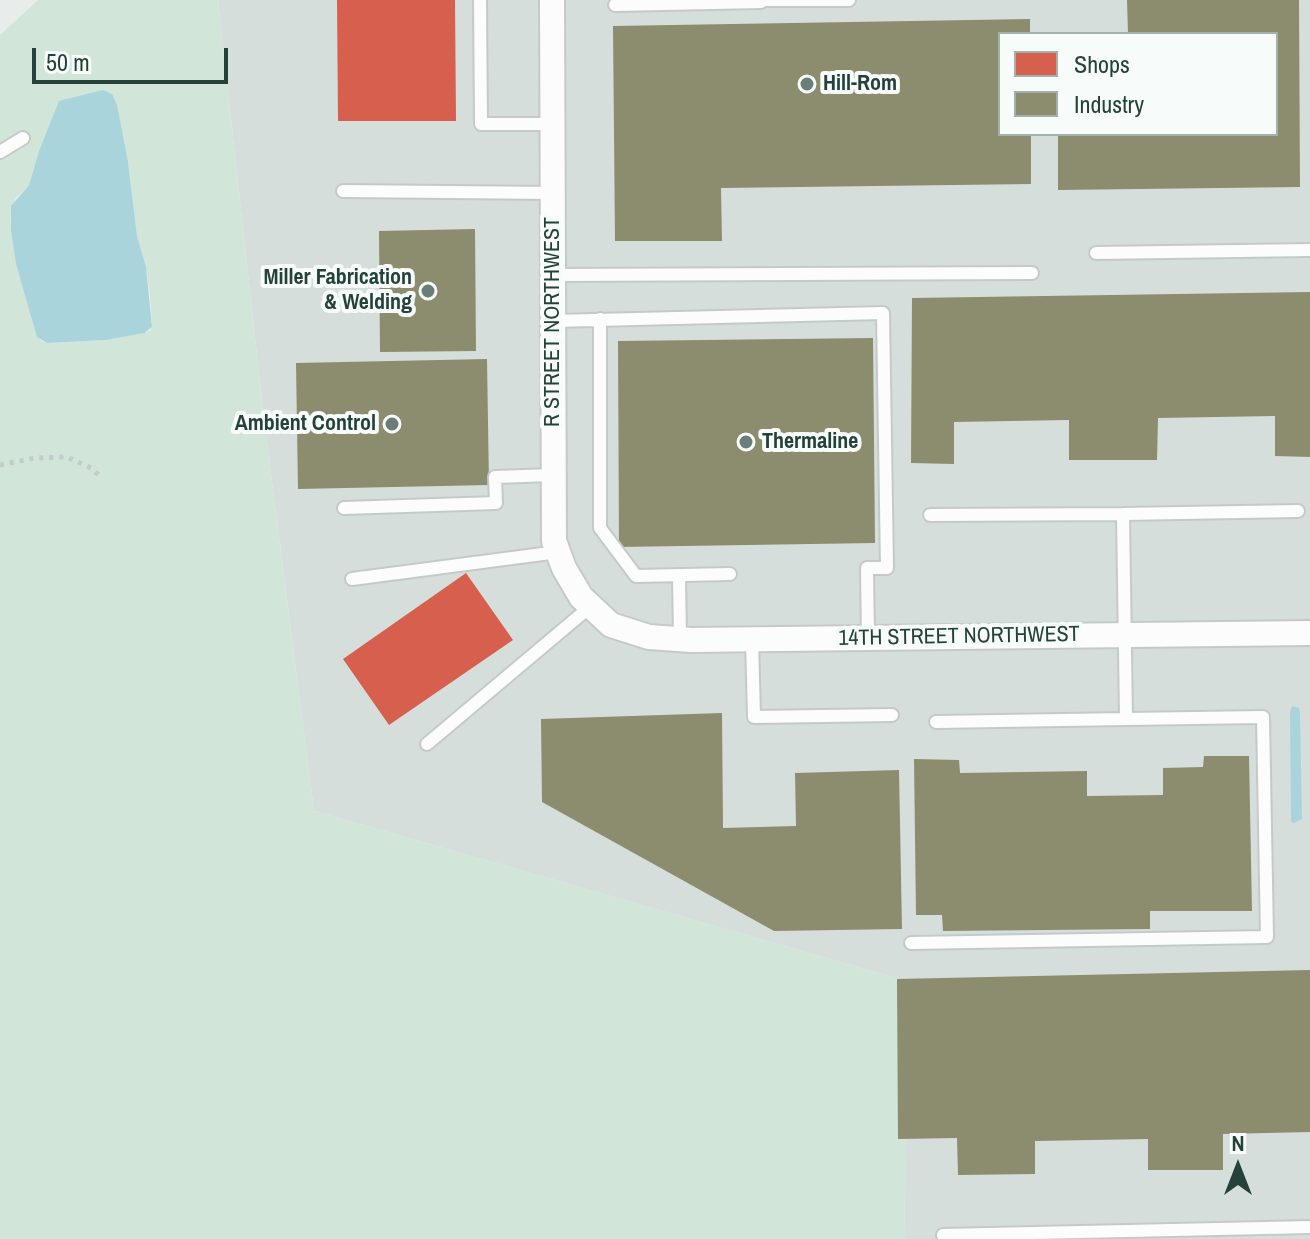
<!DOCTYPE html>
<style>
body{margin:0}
#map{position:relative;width:1310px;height:1239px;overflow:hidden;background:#e8edeb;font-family:"Archivo Narrow",sans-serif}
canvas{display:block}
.legend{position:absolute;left:998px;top:32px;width:280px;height:104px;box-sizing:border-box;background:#f7fbf9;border:2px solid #a3b1ad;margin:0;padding:10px 14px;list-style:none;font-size:24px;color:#24423a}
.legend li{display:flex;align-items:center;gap:16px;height:40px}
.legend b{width:40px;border:2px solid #a3b1ad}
.north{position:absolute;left:1198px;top:1127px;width:80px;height:80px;-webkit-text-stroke:6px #f7fbf9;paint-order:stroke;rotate:0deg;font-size:22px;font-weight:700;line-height:32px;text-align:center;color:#24423a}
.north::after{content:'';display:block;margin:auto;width:28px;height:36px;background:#24423a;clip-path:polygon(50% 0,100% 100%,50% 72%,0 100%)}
.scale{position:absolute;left:32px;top:48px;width:196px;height:36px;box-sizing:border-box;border:4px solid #24423a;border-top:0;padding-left:10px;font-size:24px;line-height:28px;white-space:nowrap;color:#24423a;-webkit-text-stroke:6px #f7fbf9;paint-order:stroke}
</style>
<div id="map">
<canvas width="1310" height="1239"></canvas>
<ul class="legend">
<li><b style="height:22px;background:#d6604d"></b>Shops</li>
<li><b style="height:22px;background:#8c8c6e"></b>Industry</li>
</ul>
<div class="north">N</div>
<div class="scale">50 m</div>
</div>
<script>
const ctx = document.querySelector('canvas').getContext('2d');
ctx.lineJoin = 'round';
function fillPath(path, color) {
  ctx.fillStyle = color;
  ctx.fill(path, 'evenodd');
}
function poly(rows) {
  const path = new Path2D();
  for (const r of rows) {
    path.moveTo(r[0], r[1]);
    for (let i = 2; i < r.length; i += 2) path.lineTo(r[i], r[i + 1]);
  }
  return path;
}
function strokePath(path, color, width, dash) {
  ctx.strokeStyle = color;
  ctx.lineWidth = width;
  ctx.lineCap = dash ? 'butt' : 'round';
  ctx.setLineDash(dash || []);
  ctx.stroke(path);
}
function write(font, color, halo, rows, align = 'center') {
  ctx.font = font + ' "Archivo Narrow",sans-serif';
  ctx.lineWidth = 8;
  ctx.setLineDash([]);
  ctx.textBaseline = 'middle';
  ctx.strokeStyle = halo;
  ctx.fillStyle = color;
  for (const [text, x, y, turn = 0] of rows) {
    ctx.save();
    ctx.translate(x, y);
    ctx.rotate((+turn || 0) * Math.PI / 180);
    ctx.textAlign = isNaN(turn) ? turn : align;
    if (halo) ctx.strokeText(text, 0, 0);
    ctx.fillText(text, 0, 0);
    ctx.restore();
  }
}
fillPath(poly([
 [218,0,1310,0,1310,1239,904,1239,910,982,314,811,264,419],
 [1000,34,1276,34,1276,134,1000,134]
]), '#d6dedb');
fillPath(poly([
 [38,0,218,0,264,419,314,811,910,982,904,1239,0,1239,0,35],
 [39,151,128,162,137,236,146,267,150,295,152,327,150,331,106,340,47,343,41,341,16,264,10,219,15,199,29,185]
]), '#d1e6d8');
fillPath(poly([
 [103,90,112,94,117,105,128,162,137,236,146,267,152,327,144,333,106,340,47,343,37,337,16,264,11,230,11,206,29,185,39,151,59,101],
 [1292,706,1299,708,1300,713,1302,819,1294,823,1291,822,1290,712]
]), '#a9d4db');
fillPath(poly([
 [337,0,455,0,456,121,338,121],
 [466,573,513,640,389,725,343,659]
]), '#d6604d');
fillPath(poly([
 [1127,0,1299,0,1300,187,1058,190,1058,134,1276,134,1276,34,1128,34],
 [1030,19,1030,34,1000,34,1000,134,1031,134,1031,184,721,188,722,241,615,241,613,26],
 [475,229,476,351,380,352,379,231],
 [1310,292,1310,457,1275,456,1275,416,1158,418,1157,460,1069,460,1069,420,954,422,954,464,911,463,912,298],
 [873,338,875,543,619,547,618,341],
 [487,359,489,485,298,489,296,363],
 [722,713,723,828,796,826,795,773,899,770,902,929,774,931,542,802,541,719],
 [1204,756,1249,756,1252,911,1150,911,1150,929,943,931,942,915,916,915,914,759,959,760,960,773,1087,771,1087,796,1163,795,1163,768,1203,767],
 [1310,970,1310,1132,1223,1134,1223,1170,1148,1170,1148,1139,1035,1141,1035,1174,958,1175,957,1138,898,1139,897,979]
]), '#8c8c6e');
const lane = poly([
 [480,0,481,124,552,124],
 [761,0,849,0],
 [615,5,761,2],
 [0,152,23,138],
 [343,191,553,193],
 [1096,253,1310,250],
 [553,275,1032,273],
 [600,319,600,528,636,576,730,574],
 [553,321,883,313,887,568,867,568,868,638],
 [344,508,496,503,495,477,553,475],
 [930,515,1123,514],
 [679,575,680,639],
 [352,579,558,552],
 [752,639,754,717,892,715],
 [936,722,1126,719],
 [427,744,591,606],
 [911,943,1267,937,1263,717,1126,719,1123,514,1298,511],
 [943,1235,1310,1227]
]);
const street = poly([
 [552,0,554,541,564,568,581,597,611,625,649,637,691,640,1310,633]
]);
strokePath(lane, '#c5cac8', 16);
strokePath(street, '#c5cac8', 28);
strokePath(poly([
 [0,465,35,458,67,457,91,468,102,478]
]), '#c3ccca', 5, [4, 6]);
strokePath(lane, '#fcfcfc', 12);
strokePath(street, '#fcfcfc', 24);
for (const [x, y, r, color] of [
 [807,84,8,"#697e78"],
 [428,291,8,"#697e78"],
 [392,424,8,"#697e78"],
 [746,442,8,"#697e78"]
]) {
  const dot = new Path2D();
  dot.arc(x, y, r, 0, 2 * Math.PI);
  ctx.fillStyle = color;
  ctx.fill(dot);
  strokePath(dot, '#f7fbf9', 3);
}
write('bold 22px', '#24423a', '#f7fbf9', [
 ["Hill-Rom",823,84],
 ["Miller Fabrication",412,278,"right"],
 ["& Welding",412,303,"right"],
 ["Ambient Control",376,424,"right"],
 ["Thermaline",762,442]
], 'left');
write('22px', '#24423a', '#f7fbf9', [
 ["R STREET NORTHWEST",553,322,-90],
 ["14TH STREET NORTHWEST",959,637,-1]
]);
</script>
